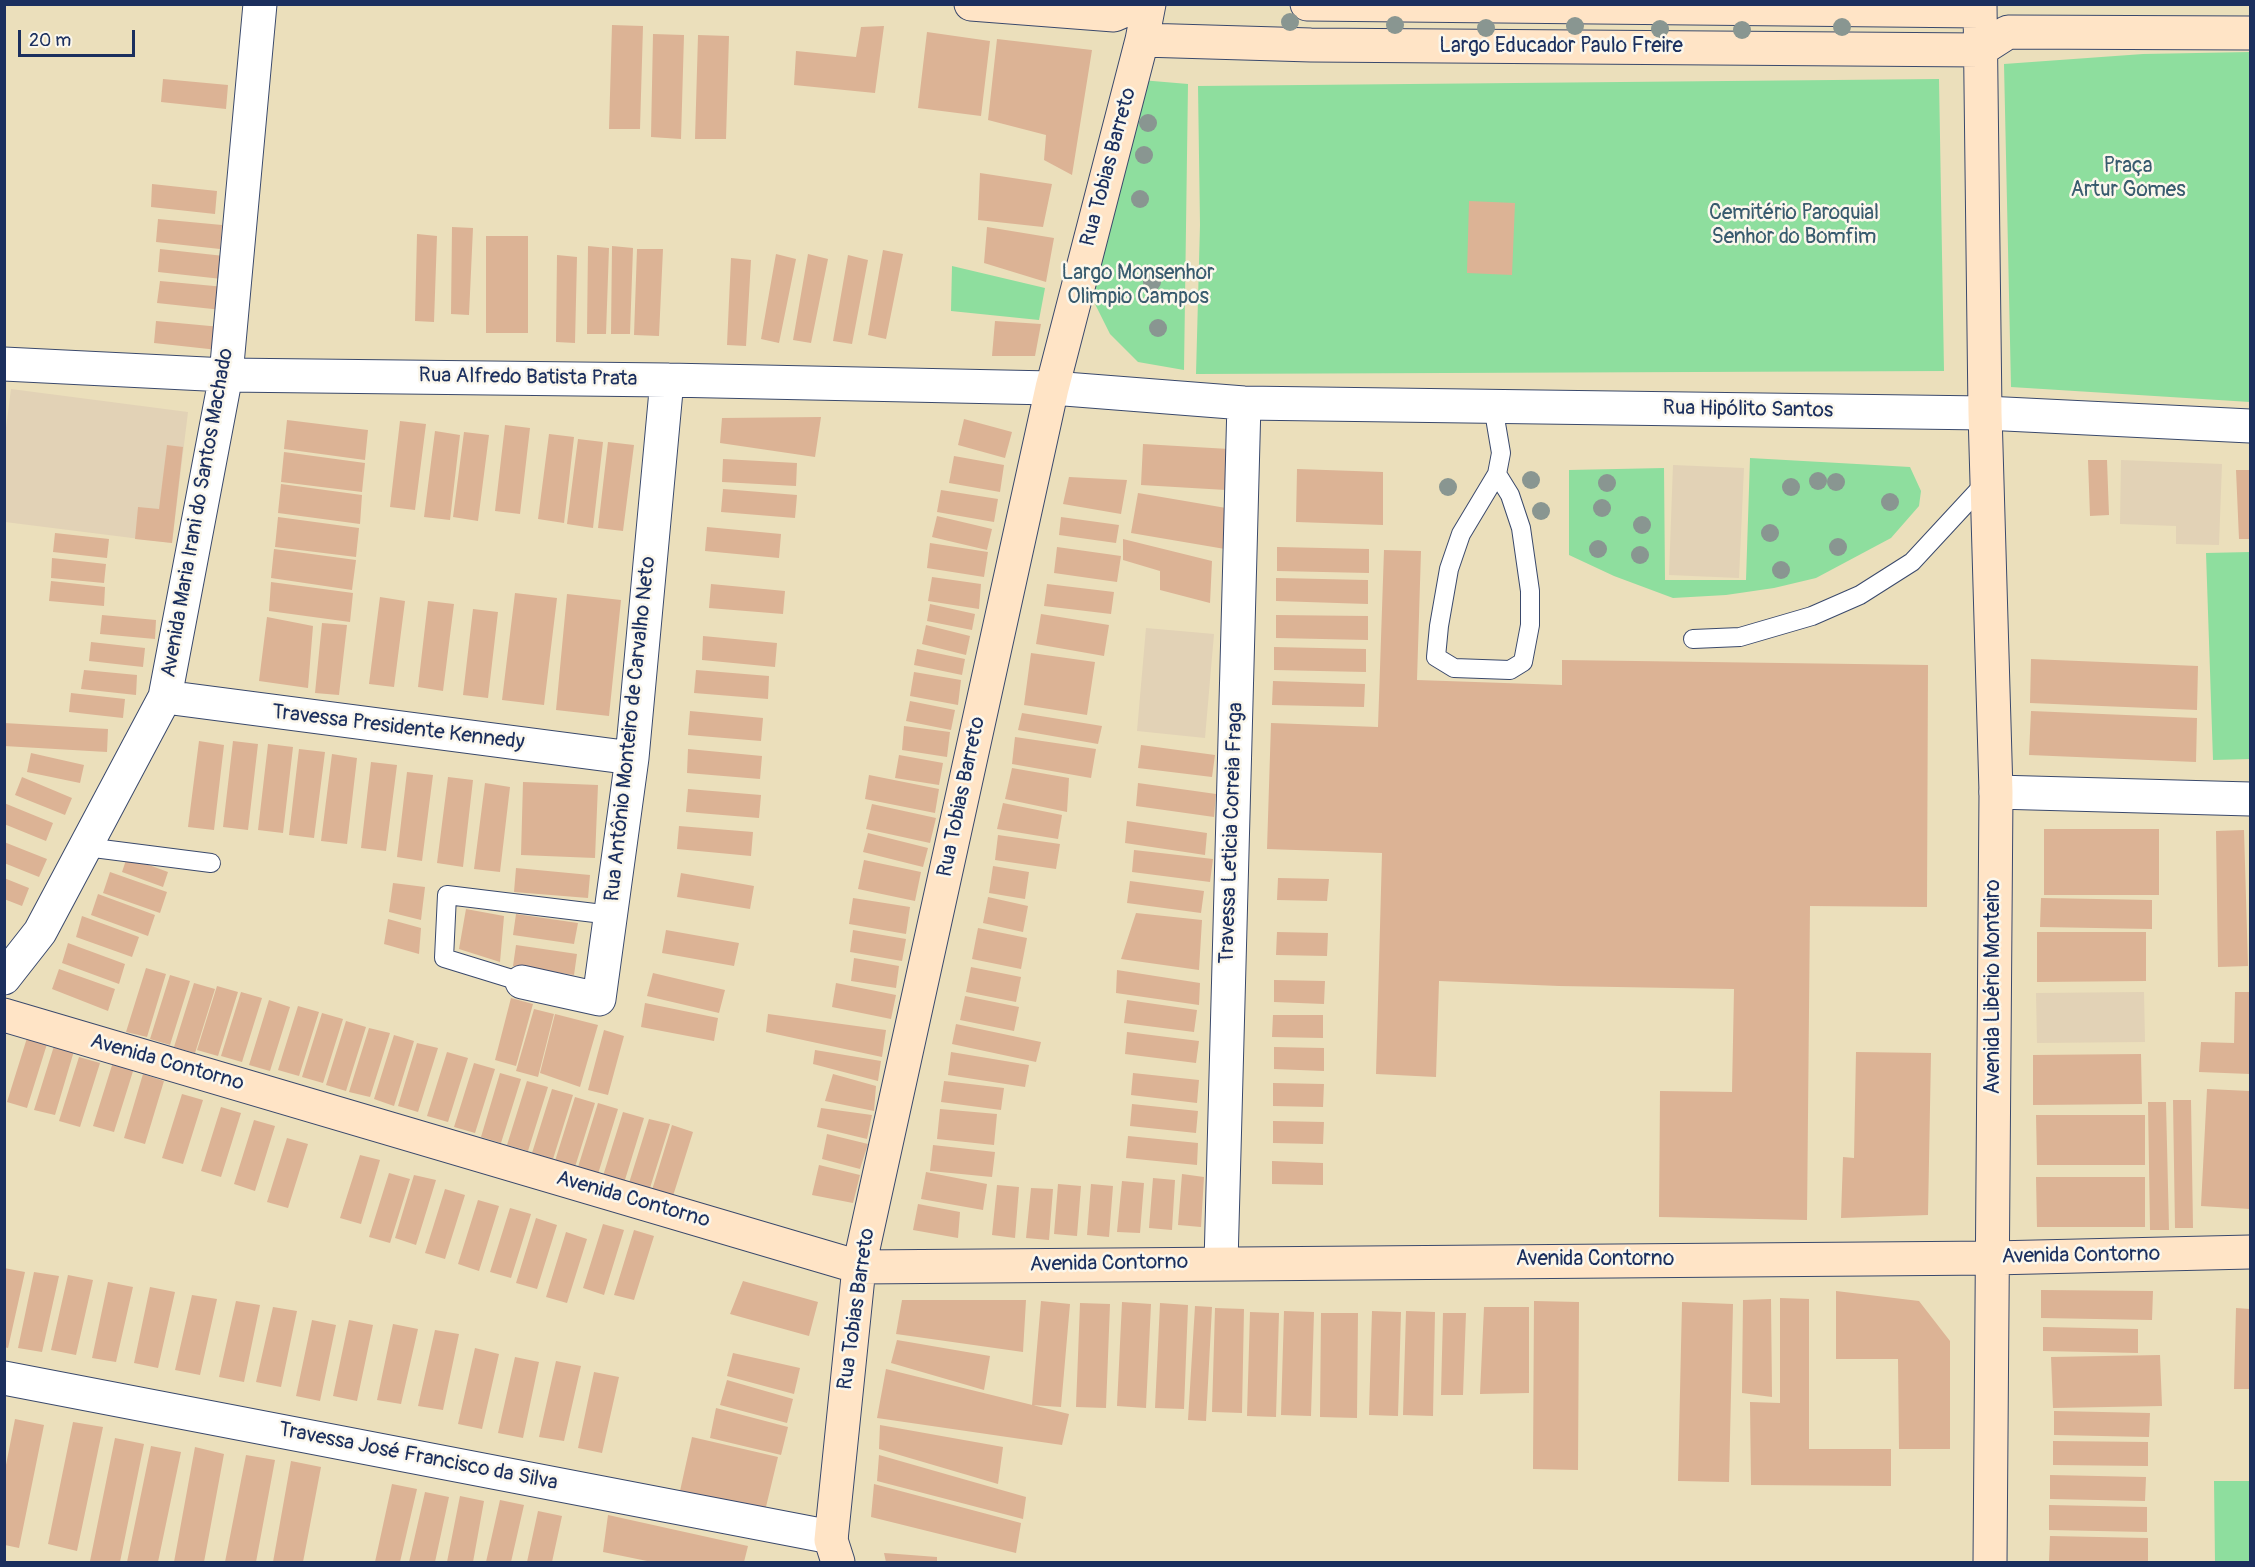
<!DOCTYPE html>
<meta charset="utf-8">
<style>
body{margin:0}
#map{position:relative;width:2255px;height:1567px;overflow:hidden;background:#ebdfbb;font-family:Pangolin,sans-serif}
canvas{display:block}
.frame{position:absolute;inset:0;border:6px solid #1b2f5e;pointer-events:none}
.scale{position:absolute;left:18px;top:30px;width:117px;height:27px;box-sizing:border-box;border:3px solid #1b2f5e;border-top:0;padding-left:8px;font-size:18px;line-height:21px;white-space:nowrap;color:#1b2f5e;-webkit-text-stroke:4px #fbf7ec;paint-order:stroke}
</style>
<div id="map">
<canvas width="2255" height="1567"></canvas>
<div class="frame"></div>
<div class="scale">20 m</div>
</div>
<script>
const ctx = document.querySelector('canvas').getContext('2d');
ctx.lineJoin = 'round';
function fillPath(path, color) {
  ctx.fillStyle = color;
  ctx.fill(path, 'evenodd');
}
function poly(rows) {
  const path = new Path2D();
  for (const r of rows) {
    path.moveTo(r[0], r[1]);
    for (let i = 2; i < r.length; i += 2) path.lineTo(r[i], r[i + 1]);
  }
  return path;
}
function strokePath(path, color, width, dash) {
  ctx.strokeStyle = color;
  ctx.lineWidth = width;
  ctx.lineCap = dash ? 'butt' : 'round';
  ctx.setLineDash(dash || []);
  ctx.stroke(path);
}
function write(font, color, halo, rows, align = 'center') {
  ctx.font = font + ' Pangolin,sans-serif';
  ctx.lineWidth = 5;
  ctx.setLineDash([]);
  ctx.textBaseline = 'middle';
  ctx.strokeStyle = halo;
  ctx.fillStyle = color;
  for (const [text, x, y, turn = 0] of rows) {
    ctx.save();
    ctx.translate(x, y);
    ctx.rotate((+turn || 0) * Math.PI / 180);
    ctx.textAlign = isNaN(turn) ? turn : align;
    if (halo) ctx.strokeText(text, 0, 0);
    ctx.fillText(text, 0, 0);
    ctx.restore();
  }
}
fillPath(poly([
 [11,389,188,412,172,543,5,522,4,443],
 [2121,460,2222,464,2219,545,2176,544,2176,526,2120,524],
 [1673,465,1744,468,1739,578,1669,575],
 [1146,628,1214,634,1205,738,1137,731],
 [2144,992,2145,1042,2037,1043,2036,993]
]), '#e2d2b6');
fillPath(poly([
 [2250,52,2250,402,2011,387,2004,64,2143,54],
 [1939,79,1944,371,1196,374,1200,225,1198,86],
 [1141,80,1188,84,1184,370,1138,362,1110,334,1089,292],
 [952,266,1045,288,1039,320,951,311],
 [1750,458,1910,467,1921,491,1919,506,1891,538,1816,578,1774,588,1726,595,1673,598,1614,576,1569,555,1569,470,1664,468,1665,580,1746,580],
 [2250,552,2250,759,2213,760,2206,553],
 [2214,1481,2250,1481,2250,1562,2215,1562]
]), '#8ede9e');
fillPath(poly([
 [612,25,643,26,640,129,609,129],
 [884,26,875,93,794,85,796,51,856,57,861,27],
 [927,32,990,41,981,116,918,108],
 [653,34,684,35,681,139,651,137],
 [698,35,729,36,726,139,695,139],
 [997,39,1092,50,1072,175,1044,160,1046,135,988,120],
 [163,79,228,85,226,109,161,102],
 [980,173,1052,184,1043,227,978,220],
 [152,184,217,191,215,214,151,207],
 [1469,201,1515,203,1512,275,1467,273],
 [158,219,222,225,220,249,156,242],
 [452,227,473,228,469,315,451,314],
 [987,227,1054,238,1046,282,984,263],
 [417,234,437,236,434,322,415,321],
 [486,236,528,236,528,333,486,333],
 [588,246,609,248,606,334,587,334],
 [612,246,633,248,630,334,611,334],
 [160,249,224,256,222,279,158,272],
 [637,249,663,249,659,336,634,335],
 [883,250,903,254,886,339,868,335],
 [776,254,796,259,779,343,761,339],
 [808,254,828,259,811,343,793,340],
 [557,255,577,257,575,343,556,342],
 [848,255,868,260,852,344,833,341],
 [731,258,751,260,746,346,727,345],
 [160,281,225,287,222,310,157,303],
 [156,321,221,327,218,350,154,343],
 [995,321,1041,324,1035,356,992,356],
 [821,417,815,457,720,443,722,418],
 [964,419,1012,432,1005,458,958,445],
 [287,420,368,430,365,460,284,449],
 [400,421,426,424,415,510,390,507],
 [505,425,530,428,520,514,495,511],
 [435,431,460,435,450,520,424,517],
 [464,432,489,435,478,521,453,517],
 [549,434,574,437,564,523,538,519],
 [578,439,603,442,593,528,567,524],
 [608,442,634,445,623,531,598,528],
 [1143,444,1229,449,1226,490,1141,485],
 [167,445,183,447,172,543,135,539,138,507,159,509],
 [284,452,365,463,362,492,281,482],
 [954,456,1004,465,1000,492,949,483],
 [723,459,797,463,796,486,722,482],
 [2088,460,2107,460,2109,515,2090,516],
 [1297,469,1383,472,1383,525,1296,522],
 [2236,470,2250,470,2250,539,2239,539],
 [1069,477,1127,480,1121,514,1063,504],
 [281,484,362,495,360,524,278,513],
 [723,489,797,495,795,518,721,512],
 [941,490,998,499,994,522,937,512],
 [1138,493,1232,509,1225,549,1131,533],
 [937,516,992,529,987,550,932,537],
 [278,517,359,528,356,557,275,547],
 [1061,517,1119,525,1116,543,1059,535],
 [707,527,781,534,779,558,705,551],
 [55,533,109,539,107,558,53,552],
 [1123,539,1212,561,1210,603,1160,590,1160,571,1123,560],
 [930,543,988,552,984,577,927,568],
 [1057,547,1121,556,1117,582,1054,573],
 [1277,547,1369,549,1369,573,1277,571],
 [274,549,356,560,352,590,271,578],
 [1384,550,1421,551,1417,680,1562,685,1562,660,1928,665,1927,907,1810,906,1807,1220,1659,1217,1660,1091,1732,1092,1734,989,1559,986,1439,981,1436,1077,1376,1074,1382,853,1267,849,1271,723,1378,727],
 [52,558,106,564,104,583,51,578],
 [932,577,981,584,979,609,928,601],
 [1276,578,1368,580,1368,604,1276,601],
 [51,581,105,587,104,606,49,601],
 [271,582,353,593,350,622,269,611],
 [711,584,785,591,783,614,709,608],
 [1047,584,1114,592,1111,614,1044,606],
 [515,593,557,598,544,705,502,700],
 [567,594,621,600,609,716,556,710],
 [380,597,405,601,394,687,369,684],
 [428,601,454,604,443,691,418,687],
 [930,604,975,614,972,630,927,621],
 [473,609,498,612,488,698,463,695],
 [1041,614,1109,625,1104,656,1036,644],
 [102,615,156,620,155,639,100,634],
 [1276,615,1368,616,1368,640,1276,638],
 [267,617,313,626,308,688,259,681],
 [322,623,347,625,339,695,315,693],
 [926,625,970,636,966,655,922,644],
 [703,636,777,643,775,667,702,660],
 [91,642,145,648,143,667,89,661],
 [1274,647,1366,649,1366,672,1274,670],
 [917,649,965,659,962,675,914,665],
 [1031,653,1095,662,1087,715,1024,705],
 [2031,659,2198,666,2197,710,2030,703],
 [84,670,137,675,136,695,81,689],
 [696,670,769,676,768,699,694,693],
 [914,672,961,680,958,705,910,696],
 [1273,681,1365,684,1364,707,1272,705],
 [71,693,125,699,123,718,69,712],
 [910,701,955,710,951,730,906,721],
 [690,711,763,718,761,741,688,735],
 [2031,711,2197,718,2196,762,2029,755],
 [1022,713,1102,726,1098,744,1018,730],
 [4,723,108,729,107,752,4,746],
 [904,726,950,732,947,757,902,750],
 [1015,737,1096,749,1091,778,1012,764],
 [199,741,224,745,214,830,188,827],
 [233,741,258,744,248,830,223,827],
 [268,744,293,747,283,833,258,830],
 [1141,745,1215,755,1212,777,1138,768],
 [299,749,325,752,314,838,289,835],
 [688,749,762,756,760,779,687,773],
 [31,753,84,765,80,783,27,772],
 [332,754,357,758,347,844,321,841],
 [899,755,943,763,939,785,895,778],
 [371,762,397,765,386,851,361,848],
 [1012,768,1069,778,1067,812,1005,799],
 [407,772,433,775,422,861,397,857],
 [869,775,939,789,935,813,865,799],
 [22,777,72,798,65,815,15,795],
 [448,777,473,780,463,867,437,863],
 [523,782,598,785,595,858,521,855],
 [485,783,510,787,500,872,474,869],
 [1138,783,1216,794,1214,817,1136,806],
 [688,789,761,795,759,818,686,812],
 [4,803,53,823,46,841,4,824],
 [1003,803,1062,815,1058,839,997,829],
 [872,804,936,818,930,843,866,829],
 [1127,821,1207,833,1205,855,1125,843],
 [679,826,753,832,751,856,677,849],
 [2044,829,2159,829,2159,895,2044,895],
 [2244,830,2248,966,2218,967,2216,831],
 [868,833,928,848,923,867,863,852],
 [998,835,1060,844,1056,869,995,860],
 [4,842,47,859,39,877,4,863],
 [1134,850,1213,859,1210,882,1132,872],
 [127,857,168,872,163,887,122,872],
 [864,860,921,872,915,901,858,889],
 [993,866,1029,872,1025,899,989,893],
 [516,868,590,875,588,898,514,892],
 [110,872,167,892,160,913,103,893],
 [681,873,754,886,750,909,677,897],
 [4,878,29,888,22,906,4,899],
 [1278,878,1329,879,1327,901,1277,900],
 [1130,881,1204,891,1201,913,1127,903],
 [393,883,425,887,421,920,389,912],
 [98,894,155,915,148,936,91,915],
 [988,897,1028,906,1023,932,983,923],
 [853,898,910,907,906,934,849,924],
 [2041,898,2152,900,2152,929,2040,927],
 [466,909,504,916,500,962,459,949],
 [1136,913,1202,920,1199,970,1121,959],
 [516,914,578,923,574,944,513,935],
 [82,916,139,937,132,957,76,937],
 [388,919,421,928,419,954,384,944],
 [978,928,1027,938,1021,969,972,959],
 [666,930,739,943,734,966,662,953],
 [853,930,906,939,902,961,850,952],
 [1277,932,1328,933,1327,956,1276,955],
 [2037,932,2146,932,2146,981,2037,982],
 [68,943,125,964,119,984,62,963],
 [516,945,577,954,574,975,513,966],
 [854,958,899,966,896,988,851,981],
 [971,967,1021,977,1016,1002,966,992],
 [146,968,166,974,147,1037,126,1032],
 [59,969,115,989,108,1011,52,989],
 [1117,970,1200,983,1199,1005,1116,993],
 [653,973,725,990,719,1013,647,996],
 [170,975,190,981,170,1045,150,1039],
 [1274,980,1325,981,1324,1004,1274,1002],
 [194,983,215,989,195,1053,174,1047],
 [836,983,896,995,891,1019,832,1007],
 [217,986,238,992,218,1056,197,1050],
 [241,992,262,998,242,1062,221,1056],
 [2235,992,2250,992,2250,1074,2199,1072,2201,1042,2234,1043],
 [965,996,1019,1007,1014,1031,960,1020],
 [511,998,533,1004,516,1066,495,1060],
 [269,1000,290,1007,270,1071,249,1065],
 [1127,1000,1197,1010,1194,1032,1124,1023],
 [645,1003,718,1018,714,1041,641,1027],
 [298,1006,319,1012,299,1076,278,1070],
 [534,1009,554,1014,538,1077,516,1071],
 [322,1013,343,1019,323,1083,302,1077],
 [555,1014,598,1025,580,1087,540,1073],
 [768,1014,886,1030,882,1057,766,1032],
 [1273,1015,1323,1015,1323,1038,1272,1037],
 [346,1021,366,1027,346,1091,326,1085],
 [956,1024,1041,1042,1036,1062,952,1044],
 [369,1028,390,1033,370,1097,349,1092],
 [604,1030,624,1036,608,1095,588,1090],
 [1127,1032,1199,1041,1196,1063,1125,1054],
 [394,1035,414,1041,394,1106,374,1099],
 [27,1038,47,1044,27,1108,7,1102],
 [417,1043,438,1048,418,1112,398,1106],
 [54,1046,74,1051,55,1115,34,1110],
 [1274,1047,1324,1048,1324,1071,1274,1069],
 [815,1050,881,1061,878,1081,813,1064],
 [447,1052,468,1058,448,1122,427,1116],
 [951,1052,1029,1065,1025,1087,948,1075],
 [1856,1052,1931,1053,1928,1215,1841,1218,1843,1157,1854,1158],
 [2141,1054,2142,1104,2033,1105,2033,1055],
 [79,1057,100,1063,80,1127,59,1121],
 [113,1062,134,1068,114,1132,93,1126],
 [474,1063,495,1069,475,1133,454,1127],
 [500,1073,521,1079,501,1143,481,1137],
 [1133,1073,1199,1080,1197,1103,1131,1095],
 [143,1074,164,1081,145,1144,124,1138],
 [833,1074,876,1086,874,1111,825,1101],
 [527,1081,548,1087,528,1151,507,1145],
 [944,1081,1004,1088,1001,1110,941,1102],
 [1273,1083,1324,1084,1323,1107,1273,1106],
 [552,1089,573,1095,553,1159,532,1153],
 [2207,1089,2250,1091,2250,1209,2201,1206],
 [182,1094,203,1100,183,1164,162,1158],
 [575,1097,595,1103,575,1167,555,1161],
 [2173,1100,2191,1100,2193,1228,2175,1228],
 [2148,1102,2166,1102,2169,1230,2150,1230],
 [598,1103,618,1109,598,1174,578,1167],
 [1132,1104,1198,1111,1196,1133,1130,1126],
 [221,1107,241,1113,221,1177,201,1171],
 [821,1108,872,1115,867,1139,817,1127],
 [940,1109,997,1114,994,1145,937,1139],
 [623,1112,644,1118,624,1183,603,1176],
 [2036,1115,2145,1115,2145,1165,2037,1165],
 [649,1119,670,1124,650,1188,629,1183],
 [254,1120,275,1126,255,1191,234,1184],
 [1273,1121,1324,1122,1323,1144,1273,1143],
 [672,1125,693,1132,673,1196,652,1190],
 [827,1134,868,1144,860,1169,822,1159],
 [1128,1136,1198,1143,1197,1165,1126,1158],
 [287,1138,308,1144,288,1208,267,1202],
 [933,1145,995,1152,992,1177,930,1171],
 [360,1155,380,1160,361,1224,340,1218],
 [1272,1161,1323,1163,1323,1185,1272,1184],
 [819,1165,860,1175,853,1203,812,1195],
 [926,1172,987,1184,983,1210,921,1199],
 [389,1173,410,1179,390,1243,369,1237],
 [1182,1174,1204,1177,1201,1227,1178,1225],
 [414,1175,436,1180,416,1245,395,1238],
 [2036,1177,2145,1177,2145,1227,2037,1227],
 [1153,1178,1175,1180,1172,1230,1149,1228],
 [1122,1181,1144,1183,1140,1233,1117,1232],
 [1058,1184,1081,1186,1077,1236,1054,1234],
 [1091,1184,1113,1186,1109,1237,1087,1235],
 [997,1185,1019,1187,1015,1238,992,1235],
 [1031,1188,1053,1189,1049,1240,1026,1238],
 [445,1189,465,1195,445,1259,425,1253],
 [478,1200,499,1206,479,1271,458,1264],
 [918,1204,960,1212,958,1238,913,1230],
 [510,1208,531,1214,511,1278,490,1272],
 [536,1218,557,1225,537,1289,516,1283],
 [603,1224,624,1230,604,1295,583,1288],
 [634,1230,654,1236,634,1300,614,1295],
 [566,1232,587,1239,567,1303,546,1297],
 [4,1268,25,1272,8,1348,4,1347],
 [34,1272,59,1276,42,1352,18,1348],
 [68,1275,93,1280,76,1355,51,1350],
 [743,1281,818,1302,809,1336,730,1314],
 [108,1282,133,1287,116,1362,92,1358],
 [150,1287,175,1292,158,1368,134,1363],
 [2041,1290,2153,1291,2152,1320,2041,1318],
 [1836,1291,1919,1301,1950,1341,1950,1449,1899,1449,1898,1359,1836,1359],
 [192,1295,217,1299,200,1375,175,1370],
 [1780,1298,1809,1299,1809,1449,1891,1449,1891,1486,1751,1485,1750,1402,1780,1403],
 [1771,1299,1772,1397,1742,1393,1743,1300],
 [902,1300,1026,1300,1023,1352,896,1334],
 [236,1301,260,1305,244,1382,219,1377],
 [1041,1301,1070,1304,1061,1407,1032,1405],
 [1534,1301,1579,1302,1578,1470,1533,1469],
 [1122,1302,1151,1304,1146,1408,1117,1406],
 [1682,1302,1733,1304,1729,1482,1678,1481],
 [1080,1303,1110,1304,1106,1408,1076,1407],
 [1160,1303,1188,1305,1184,1409,1155,1408],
 [1195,1306,1212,1307,1206,1421,1188,1420],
 [273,1307,297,1311,281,1387,256,1382],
 [1484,1307,1529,1307,1529,1393,1480,1394],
 [1215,1308,1244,1309,1242,1413,1212,1412],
 [2236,1308,2250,1309,2250,1389,2234,1389],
 [1284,1311,1314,1312,1311,1416,1281,1415],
 [1372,1311,1401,1312,1398,1416,1369,1415],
 [1406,1311,1435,1312,1433,1416,1403,1415],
 [1250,1312,1279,1313,1276,1417,1247,1416],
 [1321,1313,1358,1313,1357,1418,1320,1417],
 [1443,1313,1466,1313,1463,1395,1441,1395],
 [312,1320,336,1325,320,1401,296,1396],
 [349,1320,373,1325,357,1401,333,1396],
 [393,1324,418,1329,401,1404,377,1400],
 [2043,1327,2138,1329,2138,1353,2043,1351],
 [435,1330,459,1334,443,1410,418,1406],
 [897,1340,990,1356,984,1390,891,1363],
 [475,1348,499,1354,482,1429,458,1424],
 [733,1353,800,1368,794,1394,727,1376],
 [2160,1355,2162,1406,2053,1408,2051,1357],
 [515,1357,539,1362,523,1438,498,1433],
 [556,1361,581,1366,564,1441,539,1437],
 [886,1369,1069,1414,1062,1445,877,1418],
 [594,1372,619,1377,602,1453,578,1448],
 [727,1380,793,1399,787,1423,720,1405],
 [716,1408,788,1427,781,1455,710,1438],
 [2054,1411,2150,1413,2149,1437,2054,1435],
 [15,1419,44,1425,19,1548,5,1545,5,1470],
 [73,1422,103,1427,77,1551,48,1544],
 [880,1425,1003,1447,998,1484,879,1449],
 [692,1437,778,1457,765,1511,680,1491],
 [115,1438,144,1444,120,1562,97,1562,90,1561],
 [2053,1441,2148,1442,2148,1466,2053,1465],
 [151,1446,181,1452,158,1562,127,1562],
 [195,1447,224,1454,204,1562,174,1562],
 [246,1455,275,1460,256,1562,225,1562],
 [879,1455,1026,1497,1023,1519,877,1481],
 [291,1461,321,1467,303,1562,273,1562],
 [2050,1475,2146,1477,2145,1501,2050,1499],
 [392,1484,417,1489,400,1562,375,1562],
 [874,1484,1021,1523,1016,1553,871,1517],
 [425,1492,449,1497,435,1562,409,1562],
 [460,1496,484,1501,473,1562,447,1562],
 [500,1500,524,1505,511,1562,486,1562],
 [2049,1505,2147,1507,2147,1532,2049,1530],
 [538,1511,562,1516,552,1562,527,1562],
 [608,1515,748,1546,744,1562,652,1562,603,1552],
 [2050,1536,2148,1538,2148,1562,2049,1561],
 [884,1553,937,1557,937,1562,886,1562]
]), '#dcb395');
const lane = poly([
 [1493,406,1501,453,1497,474,1461,534,1449,569,1439,626,1436,657,1454,668,1510,670,1523,662,1530,625,1530,591,1521,528,1510,495,1497,474],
 [1693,639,1740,637,1812,616,1860,595,1912,562,1987,481],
 [86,847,211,863],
 [522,982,444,958,447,895,611,915]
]);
const street = poly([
 [4,364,226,375,667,380,1052,388,1244,403,1985,413,2250,426],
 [165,697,632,758],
 [1996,792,2250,799],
 [4,978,40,932,165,697,226,375,260,4],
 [522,982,599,999,632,758,667,380],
 [1221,1263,1244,403],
 [4,1378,831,1537]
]);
const secondary = poly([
 [971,4,1114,15,1139,4],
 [1307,4,1980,11],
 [1980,4,1985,413,1996,792,1990,1562],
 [1142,40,1311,45,1980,50,2008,32,2250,33],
 [4,1015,859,1267,1993,1258,2250,1252],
 [838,1562,831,1540,859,1267,1052,388,1142,40,1149,4]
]);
strokePath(lane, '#3a496c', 20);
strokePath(street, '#3a496c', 35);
strokePath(secondary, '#3a496c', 35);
strokePath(lane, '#fff', 18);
strokePath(street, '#fff', 33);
strokePath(secondary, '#ffe4c6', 33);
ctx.fillStyle = '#899691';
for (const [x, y] of [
 [1290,22],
 [1395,25],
 [1575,26],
 [1842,27],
 [1486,28],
 [1660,29],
 [1742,30],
 [1148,123],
 [1144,155],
 [1140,199],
 [1152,282],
 [1158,328],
 [1531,480],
 [1818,481],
 [1836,482],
 [1607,483],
 [1448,487],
 [1791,487],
 [1890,502],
 [1602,508],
 [1541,511],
 [1642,525],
 [1770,533],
 [1838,547],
 [1598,549],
 [1640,555],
 [1781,570]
]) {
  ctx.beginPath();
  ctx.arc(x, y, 9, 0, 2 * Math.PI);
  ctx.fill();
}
write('21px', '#1b2f5e', '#fbf7ec', [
 ["Largo Educador Paulo Freire",1561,47],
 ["Rua Tobias Barreto",1109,167,-75],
 ["Rua Alfredo Batista Prata",528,378,1],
 ["Rua Hipólito Santos",1748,410,1],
 ["Avenida Maria Irani do Santos Machado",198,513,-80],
 ["Travessa Presidente Kennedy",398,728,7],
 ["Rua Antônio Monteiro de Carvalho Neto",631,729,-84],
 ["Rua Tobias Barreto",962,797,-78],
 ["Travessa Leticia Correia Fraga",1232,833,-88],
 ["Avenida Libério Monteiro",1994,987,-90],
 ["Avenida Contorno",167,1063,16],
 ["Avenida Contorno",633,1200,16],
 ["Avenida Contorno",2081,1256,-1],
 ["Avenida Contorno",1595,1260],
 ["Avenida Contorno",1109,1264,-1],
 ["Rua Tobias Barreto",857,1309,-82],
 ["Travessa José Francisco da Silva",418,1457,11]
]);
write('21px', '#385b6e', '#fbf7ec', [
 ["Praça",2128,167],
 ["Artur Gomes",2128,191],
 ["Cemitério Paroquial",1794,214],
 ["Senhor do Bomfim",1794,238],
 ["Largo Monsenhor",1138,274],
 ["Olimpio Campos",1138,298]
]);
</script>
